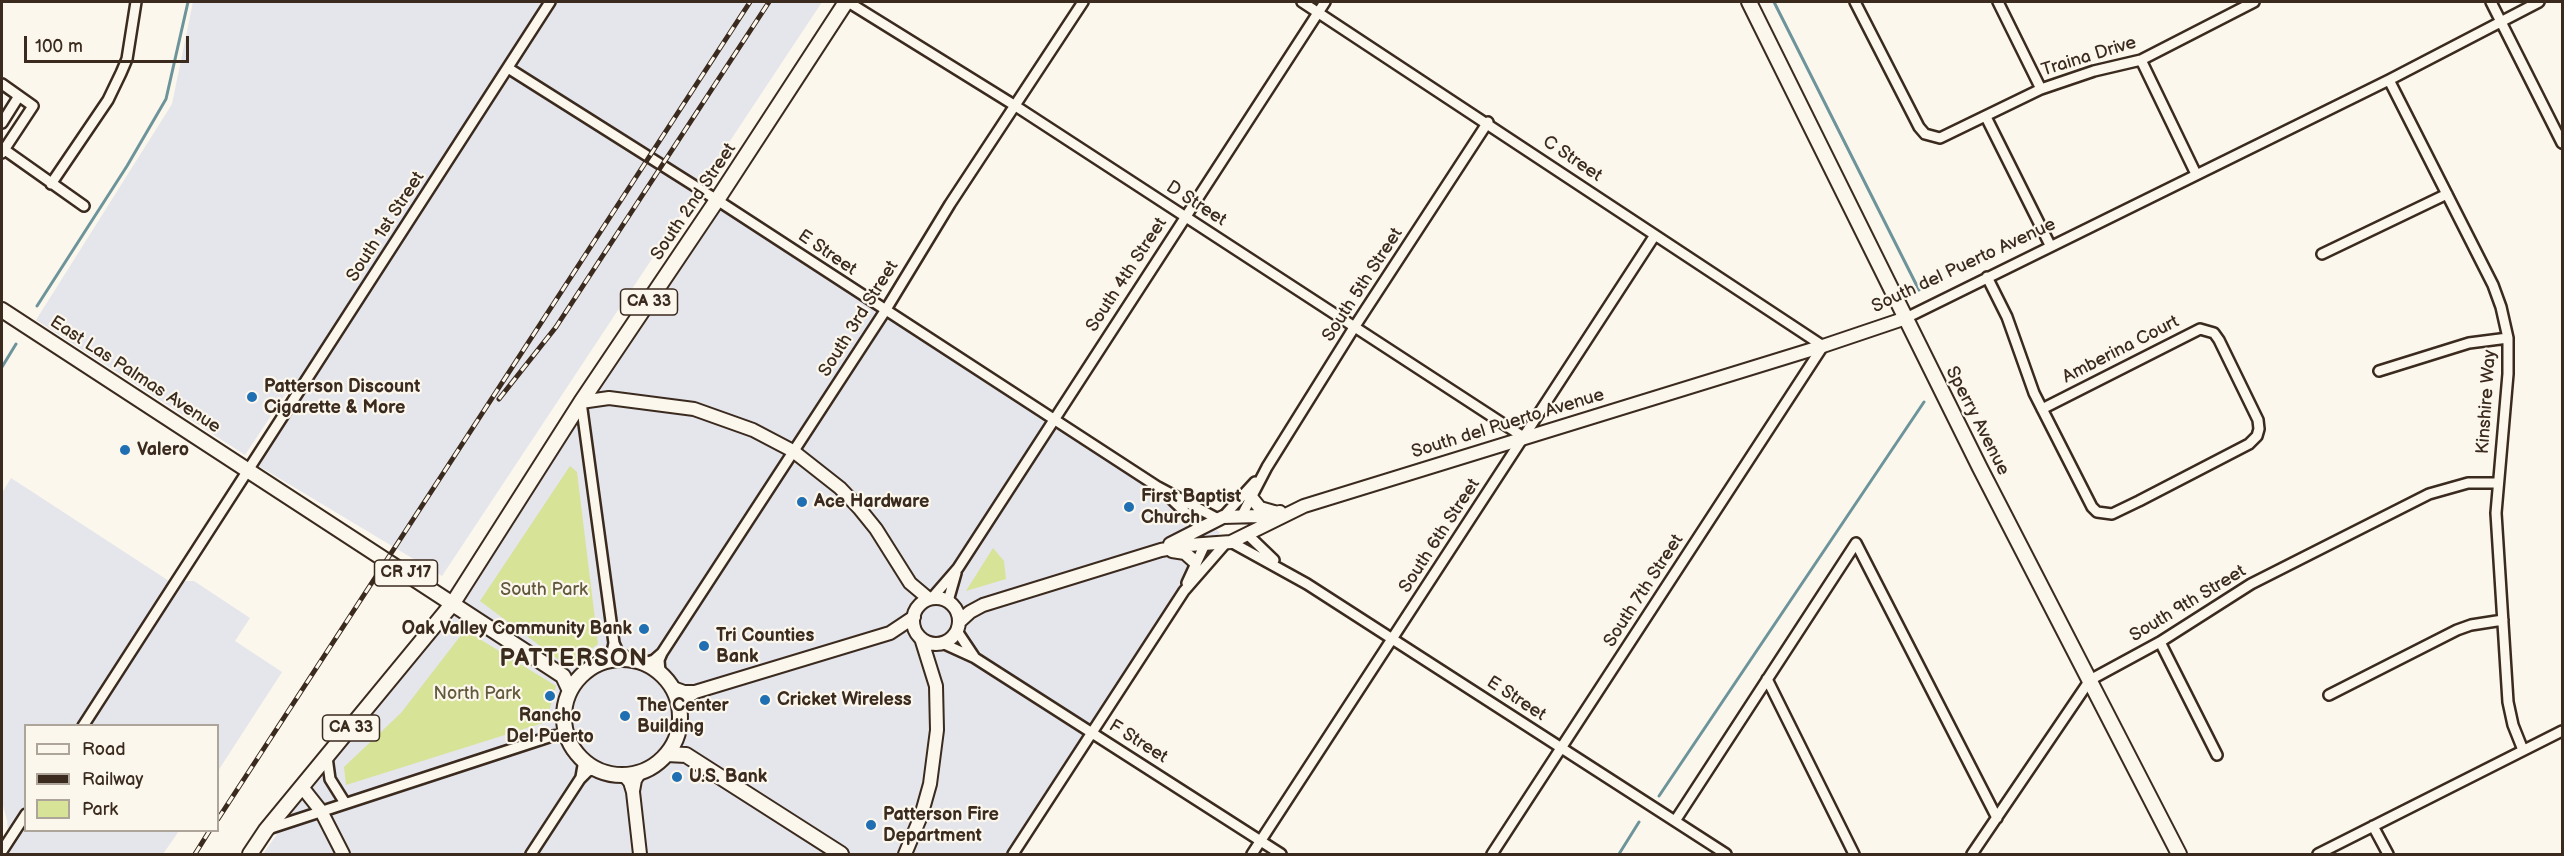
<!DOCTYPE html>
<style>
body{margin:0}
#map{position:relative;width:2564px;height:856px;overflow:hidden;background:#fbf7ec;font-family:"Balsamiq Sans",sans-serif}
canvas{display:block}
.frame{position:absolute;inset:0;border:3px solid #3b2a1e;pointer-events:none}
.legend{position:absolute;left:24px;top:724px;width:195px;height:108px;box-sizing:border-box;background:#fbf7ec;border:2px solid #aea59a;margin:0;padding:8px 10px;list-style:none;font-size:18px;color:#3b2a1e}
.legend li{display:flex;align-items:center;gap:12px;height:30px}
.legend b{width:30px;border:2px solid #aea59a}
.scale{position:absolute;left:24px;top:36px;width:165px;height:27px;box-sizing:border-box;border:3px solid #3b2a1e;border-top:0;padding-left:8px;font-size:18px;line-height:21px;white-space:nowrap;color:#3b2a1e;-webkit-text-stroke:4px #fbf7ec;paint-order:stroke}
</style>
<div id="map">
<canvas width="2564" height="856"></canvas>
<div class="frame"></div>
<ul class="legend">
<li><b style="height:8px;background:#fbf7ec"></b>Road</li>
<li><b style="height:8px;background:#3b2a1e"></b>Railway</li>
<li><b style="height:16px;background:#d7e396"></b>Park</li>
</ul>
<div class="scale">100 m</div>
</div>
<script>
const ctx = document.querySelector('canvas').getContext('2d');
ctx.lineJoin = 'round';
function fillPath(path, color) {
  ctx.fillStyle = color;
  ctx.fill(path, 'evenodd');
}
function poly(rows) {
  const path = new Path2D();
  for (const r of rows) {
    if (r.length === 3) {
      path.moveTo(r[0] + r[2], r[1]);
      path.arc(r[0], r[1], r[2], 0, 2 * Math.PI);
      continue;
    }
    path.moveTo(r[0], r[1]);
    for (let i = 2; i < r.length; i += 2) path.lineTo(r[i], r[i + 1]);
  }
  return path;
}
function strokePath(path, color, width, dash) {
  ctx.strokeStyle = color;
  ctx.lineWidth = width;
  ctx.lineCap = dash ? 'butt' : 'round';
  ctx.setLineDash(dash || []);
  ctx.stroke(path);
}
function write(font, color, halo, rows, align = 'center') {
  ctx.font = font + ' "Balsamiq Sans",sans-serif';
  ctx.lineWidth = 4.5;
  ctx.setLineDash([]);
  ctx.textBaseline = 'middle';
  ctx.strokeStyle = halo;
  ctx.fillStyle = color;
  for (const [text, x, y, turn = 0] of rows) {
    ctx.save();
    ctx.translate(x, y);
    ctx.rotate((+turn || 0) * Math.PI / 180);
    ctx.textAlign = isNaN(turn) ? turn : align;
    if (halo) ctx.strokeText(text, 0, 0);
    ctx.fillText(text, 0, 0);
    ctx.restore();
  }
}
fillPath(poly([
 [193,2,822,2,442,576,247,459,295,390,290,387,245,455,36,320,172,104],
 [721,208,1220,532,1006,854,263,854],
 [11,478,169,581,194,581,250,618,235,641,282,672,218,771,218,726,26,726,26,830,179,831,163,854,10,854,7,820,2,802,2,493]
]), '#e5e5ec');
fillPath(poly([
 [570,466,577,472,598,644,567,666,480,601],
 [993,548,1004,561,1006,579,966,591],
 [465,630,556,686,546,722,346,785,344,767,401,713]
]), '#d7e396');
strokePath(poly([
 [1774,2,1919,290],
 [37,306,127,166,166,99,188,2],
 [2,367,16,344],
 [1659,796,1924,402],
 [1619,854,1639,822]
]), '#6d949b', 3);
const street = poly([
 [848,2,1014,105,1525,438],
 [1302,2,1823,346,1492,854],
 [1855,2,1919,127,1925,134,1940,138,2041,89,2094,71,2141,60,2254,2],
 [1998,2,2041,89],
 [2491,2,2562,143],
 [2141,60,2196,174],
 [508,68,717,200,1158,487,1218,519],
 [2389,80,2493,285,2501,307,2508,338,2508,374,2496,513,2508,702,2513,725,2523,750],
 [2,84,33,106,2,153],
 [1986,117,2050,245],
 [2,123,19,96],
 [2,148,84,206],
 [51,184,108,100,121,73,127,59,136,2],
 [2322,254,2447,194],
 [1987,277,2007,317,2034,393,2092,507,2097,512,2112,514,2139,501,2249,444,2257,436,2259,429,2258,420,2219,340,2214,333,2200,329,2042,409],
 [1906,318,2389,80,2539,2],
 [2379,371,2469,343,2508,338],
 [581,402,614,643,612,652,605,661],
 [1167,495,1201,527],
 [1223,517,1255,482],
 [1241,517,1267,467,1355,326,1488,122],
 [1247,534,1274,560],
 [1231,542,1307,584,1726,854],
 [1187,583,1205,544],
 [932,598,958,568,1325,2],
 [948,601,956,573],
 [957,631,975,658],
 [2160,642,2217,755],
 [614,643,618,652,628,658],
 [942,643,975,658,1281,854],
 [645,663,654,660,662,653],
 [660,672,659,660,662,653,885,311,950,204,1083,2],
 [1767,679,1854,854],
 [2329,695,2457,630,2471,625,2503,620],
 [83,726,550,2],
 [327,757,330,779,345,803],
 [581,777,584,760],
 [1675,821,1856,543,1997,818],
 [2373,826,2388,854],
 [268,829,552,736,561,735,569,741],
 [2,851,26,814],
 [531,854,580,779,588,771,597,769],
 [1013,854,1184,591,1225,544],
 [1252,854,1655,235],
 [1972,854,2090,680,2160,642,2251,584,2429,494,2468,483,2497,483],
 [2318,854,2562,731]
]);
const secondary = poly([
 [581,402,609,398,694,409,753,430,793,451,840,488,859,508,876,529,910,583,929,599],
 [1251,497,1260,508,1274,512],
 [1170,544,1223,517,1259,516,1280,512],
 [1172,551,1185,553,1195,562],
 [936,621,23],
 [959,622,970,612,983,605,1161,550,1189,545,1231,542,1304,506,1823,346,1906,318],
 [673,688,684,692,695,692],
 [679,706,686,698,695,692,890,633,914,617],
 [624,775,630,782,633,792,640,854],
 [302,787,321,811,343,854],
 [633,791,635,780,640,772],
 [905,854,921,816,930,784,937,730,936,686,921,638]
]);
const primary = poly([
 [1749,2,1980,468,2179,854],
 [2,310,563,676,570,691],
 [622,717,58],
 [667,754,686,755,841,854],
 [250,854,266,830,453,603,581,402,717,200,846,2]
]);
strokePath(street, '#3b2a1e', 14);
strokePath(secondary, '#3b2a1e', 16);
strokePath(primary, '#3b2a1e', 18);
strokePath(street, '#fbf7ec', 9);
strokePath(secondary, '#fbf7ec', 12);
strokePath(primary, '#fbf7ec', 14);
const rail = poly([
 [499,399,556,327,769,2],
 [218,819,750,2],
 [195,854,210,830]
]);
strokePath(rail, '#3b2a1e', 5);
strokePath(rail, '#fbf7ec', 3, [9]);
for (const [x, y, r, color] of [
 [252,397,6,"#1f6fb2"],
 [125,450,6,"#1f6fb2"],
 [802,502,6,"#1f6fb2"],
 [1129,507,6,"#1f6fb2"],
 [644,629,6,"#1f6fb2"],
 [704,646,6,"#1f6fb2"],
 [550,696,6,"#1f6fb2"],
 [765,700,6,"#1f6fb2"],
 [625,716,6,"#1f6fb2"],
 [677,777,6,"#1f6fb2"],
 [871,825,6,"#1f6fb2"]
]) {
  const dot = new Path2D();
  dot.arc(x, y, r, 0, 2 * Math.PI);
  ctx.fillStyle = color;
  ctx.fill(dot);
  strokePath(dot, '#fbf7ec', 2);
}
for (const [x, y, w] of [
 [649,302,57],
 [406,573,63],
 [351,728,57]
]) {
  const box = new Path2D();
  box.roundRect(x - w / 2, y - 13, w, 26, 4.5);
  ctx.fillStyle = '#fbf7ec';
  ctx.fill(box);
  strokePath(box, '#3b2a1e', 1.5);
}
write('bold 16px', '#3b2a1e', null, [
 ["CA 33",649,302],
 ["CR J17",406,573],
 ["CA 33",351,728]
]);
write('18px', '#3b2a1e', '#fbf7ec', [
 ["Traina Drive",2089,57,-17],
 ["C Street",1572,159,34],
 ["South 2nd Street",694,202,-56],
 ["D Street",1196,204,33],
 ["South 1st Street",386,227,-57],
 ["E Street",827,253,34],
 ["South del Puerto Avenue",1964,266,-25],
 ["South 4th Street",1127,275,-57],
 ["South 5th Street",1363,285,-57],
 ["South 3rd Street",859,319,-58],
 ["Amberina Court",2121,350,-27],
 ["East Las Palmas Avenue",135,375,33],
 ["Kinshire Way",2487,402,-86],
 ["Sperry Avenue",1977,421,63],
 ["South del Puerto Avenue",1508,424,-17],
 ["South 6th Street",1440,536,-57],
 ["South 7th Street",1644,591,-57],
 ["South 9th Street",2188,604,-31],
 ["E Street",1516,699,33],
 ["F Street",1138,742,32]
]);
write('bold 18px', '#3b2a1e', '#fbf7ec', [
 ["Patterson Discount",264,387],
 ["Cigarette & More",264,408],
 ["Valero",137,450],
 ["First Baptist",1141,497],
 ["Church",1141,518],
 ["Ace Hardware",814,502],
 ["Oak Valley Community Bank",632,629,"right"],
 ["Tri Counties",716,636],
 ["Bank",716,657],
 ["Cricket Wireless",777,700],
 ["The Center",637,706],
 ["Building",637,727],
 ["Rancho",550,716,"center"],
 ["Del Puerto",550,737,"center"],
 ["U.S. Bank",689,777],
 ["Patterson Fire",883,815],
 ["Department",883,836]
], 'left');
write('18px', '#62583c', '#fbf7ec', [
 ["South Park",544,590],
 ["North Park",477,694]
]);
ctx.letterSpacing = '1.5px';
write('bold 24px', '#3b2a1e', '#fbf7ec', [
 ["PATTERSON",574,660]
]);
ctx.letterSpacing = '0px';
</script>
